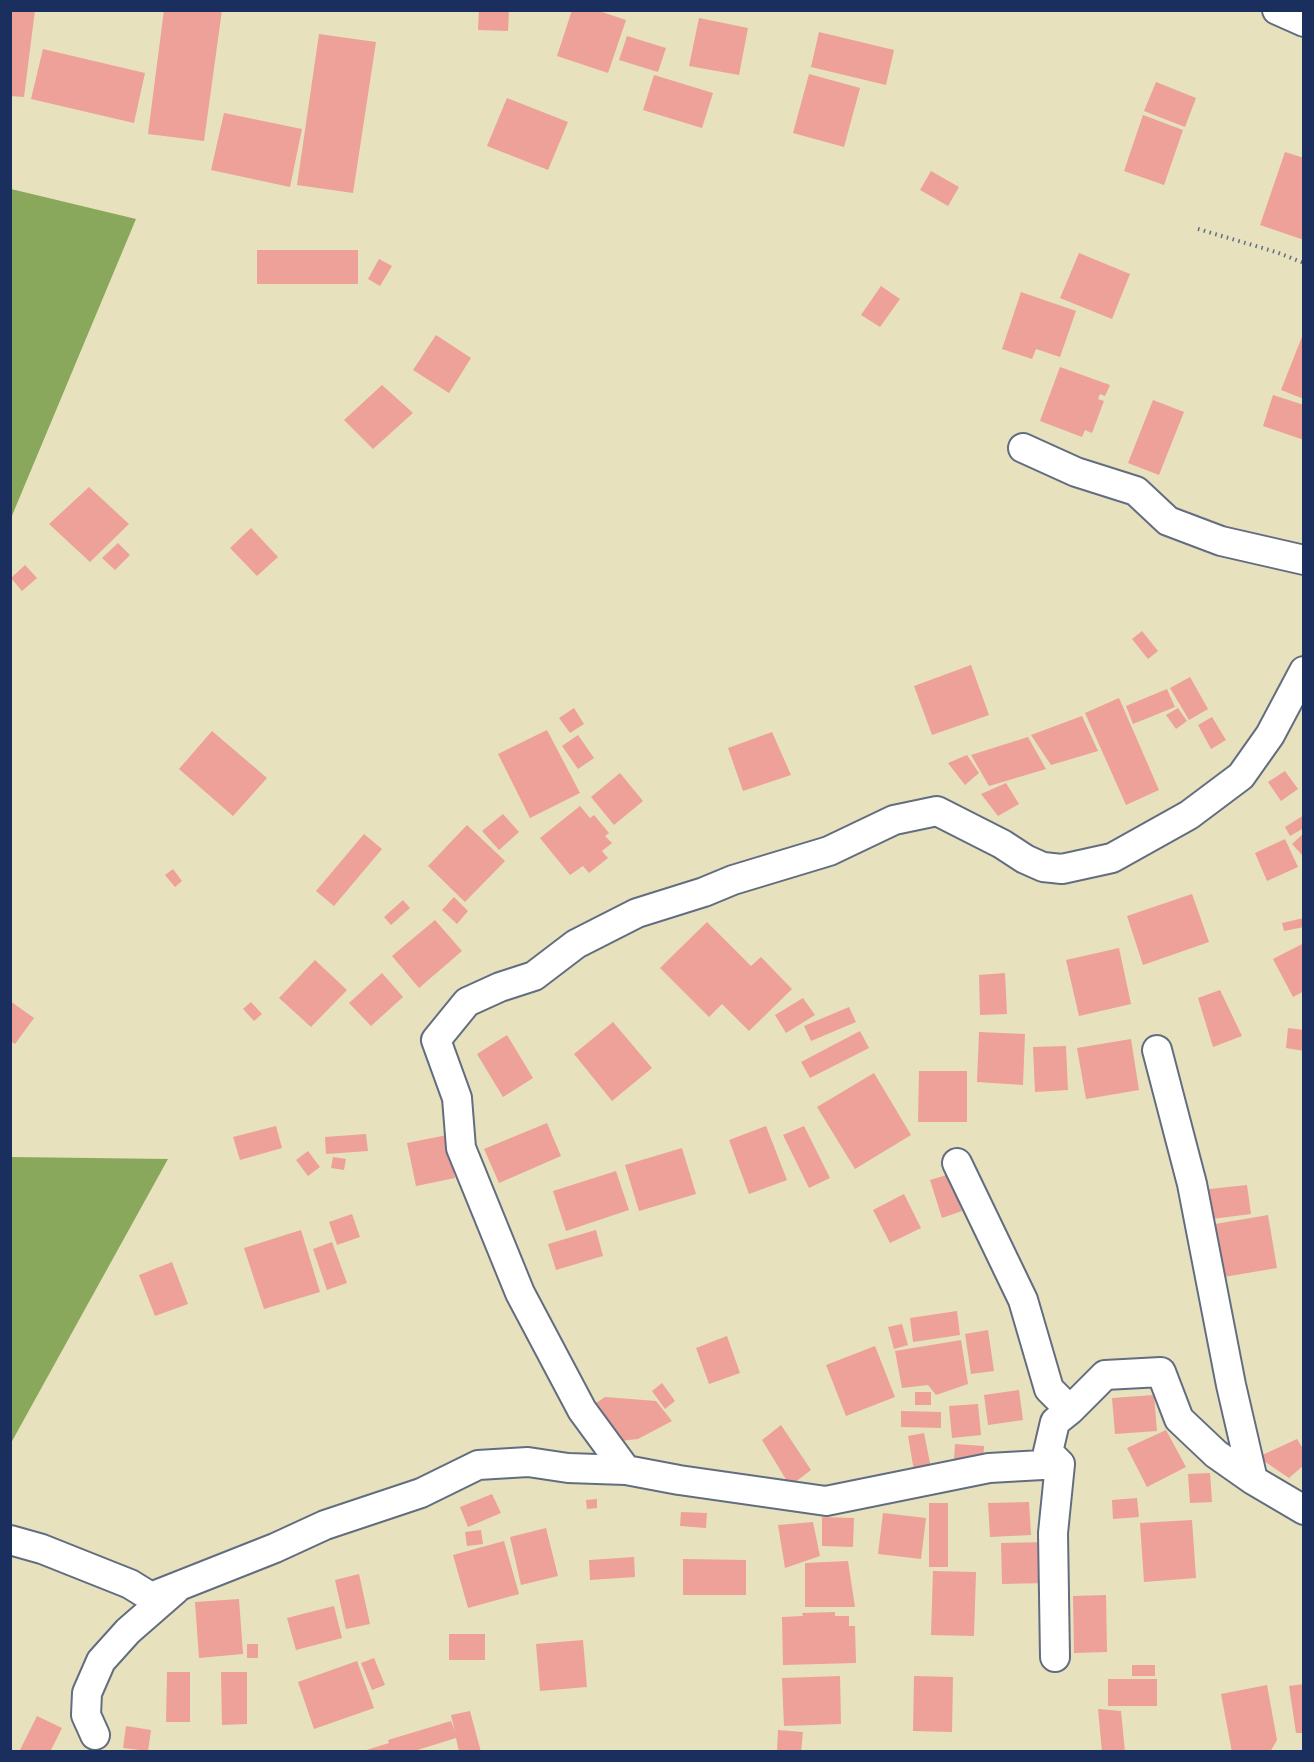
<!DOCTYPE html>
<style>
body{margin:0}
#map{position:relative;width:1314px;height:1762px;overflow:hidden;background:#e7e1be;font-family:Mynerve,sans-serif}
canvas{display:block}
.frame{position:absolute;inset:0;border:12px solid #1b2f5e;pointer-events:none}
</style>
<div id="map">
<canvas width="1314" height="1762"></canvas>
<div class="frame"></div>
</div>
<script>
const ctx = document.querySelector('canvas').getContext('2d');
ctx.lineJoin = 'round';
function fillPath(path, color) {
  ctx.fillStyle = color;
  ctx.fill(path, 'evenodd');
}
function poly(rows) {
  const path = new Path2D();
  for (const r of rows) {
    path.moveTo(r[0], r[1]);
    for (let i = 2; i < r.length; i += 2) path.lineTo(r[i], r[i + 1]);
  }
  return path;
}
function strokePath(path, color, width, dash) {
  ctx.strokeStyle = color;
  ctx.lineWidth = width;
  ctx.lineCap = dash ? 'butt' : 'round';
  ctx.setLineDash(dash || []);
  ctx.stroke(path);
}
fillPath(poly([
 [11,189,136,219,11,518,10,189],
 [11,1157,168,1159,11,1443,10,1157]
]), '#8aa85b');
fillPath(poly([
 [10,10,35,10,24,97,10,96],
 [164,10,222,10,204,141,148,134],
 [479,10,509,10,508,31,478,30],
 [572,10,596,10,626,20,608,73,557,56],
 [699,18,748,28,739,75,689,66],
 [819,32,894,50,886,85,811,67],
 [319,34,376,42,353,193,297,185],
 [627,36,666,48,658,72,619,60],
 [43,49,145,73,134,123,31,99],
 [809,74,860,88,844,147,793,133],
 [654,75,713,93,702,128,643,110],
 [1156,82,1196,98,1185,127,1144,111],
 [507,98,568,122,548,170,487,146],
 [224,113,302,129,290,187,211,170],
 [1143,115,1183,130,1164,185,1124,171],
 [1285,152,1304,158,1304,240,1260,225],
 [931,171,959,187,948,206,920,190],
 [257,250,358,250,358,284,257,284],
 [1079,253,1130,274,1112,319,1060,298],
 [379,259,392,266,380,286,368,279],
 [881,286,900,299,880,327,861,315],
 [1021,292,1076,311,1060,357,1036,349,1032,359,1002,349],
 [1303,334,1304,334,1304,399,1281,390],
 [436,335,471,358,449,393,413,370],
 [1060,367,1110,385,1105,396,1100,394,1098,399,1104,401,1092,433,1085,430,1082,437,1040,421],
 [382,385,413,413,373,449,344,420],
 [1273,395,1304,405,1304,440,1263,426],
 [1153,400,1184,412,1159,475,1128,463],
 [89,487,129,524,90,562,49,524],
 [251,528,278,557,257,576,230,548],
 [118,543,130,555,115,570,102,558],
 [25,565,37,578,22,591,11,578],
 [1142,631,1158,651,1148,659,1132,639],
 [971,665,989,715,932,735,914,686],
 [1190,677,1208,709,1189,720,1170,688],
 [1167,689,1175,707,1133,724,1126,706],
 [1119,698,1159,790,1126,805,1085,713],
 [574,708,584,724,570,733,559,718],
 [1178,708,1187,721,1176,729,1166,715],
 [1082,716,1098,751,1051,765,1031,735],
 [1212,717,1226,740,1211,749,1198,725],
 [547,730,580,793,530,818,498,754],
 [212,731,267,778,233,816,179,769],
 [772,732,791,775,743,791,728,748],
 [578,735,594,758,578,769,562,746],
 [1028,737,1046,769,989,786,971,755],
 [967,755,979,773,965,785,948,763],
 [1285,771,1298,789,1281,801,1268,782],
 [620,773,643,801,614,825,591,797],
 [1006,783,1019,804,998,816,981,794],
 [580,806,590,818,594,815,609,833,605,836,612,843,602,851,608,858,589,873,583,866,570,875,540,838],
 [503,814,519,832,499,850,482,831],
 [1304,815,1304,828,1290,836,1285,827],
 [467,825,505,861,465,902,428,866],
 [1304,833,1304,857,1292,844],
 [364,834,382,849,334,906,316,891],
 [1285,839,1298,867,1267,881,1255,853],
 [173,869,182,881,175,887,165,875],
 [1192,894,1209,942,1143,965,1127,916],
 [454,897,468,911,457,924,442,910],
 [403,900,410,908,391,925,384,917],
 [1304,918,1304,927,1284,931,1282,923],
 [435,920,462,951,419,988,392,956],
 [707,922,751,966,761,957,792,989,749,1031,722,1004,709,1017,660,968],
 [1304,943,1304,991,1293,997,1273,959],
 [1119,948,1131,1004,1079,1016,1066,960],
 [315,960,347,990,311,1027,279,998],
 [382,973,403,997,371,1026,349,1003],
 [1005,973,1007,1014,980,1015,979,975],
 [1220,990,1242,1036,1213,1047,1198,998],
 [803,998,815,1015,786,1033,775,1015],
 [10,1001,34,1018,15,1044,10,1041],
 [251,1002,262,1014,254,1021,243,1009],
 [849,1007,856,1022,811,1041,804,1026],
 [613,1022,652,1068,612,1101,574,1054],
 [1288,1028,1304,1030,1304,1051,1286,1048],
 [860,1031,869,1048,810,1078,801,1062],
 [979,1032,1025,1034,1023,1085,977,1082],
 [507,1035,533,1078,503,1097,477,1054],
 [1131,1039,1139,1090,1086,1099,1077,1048],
 [1066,1046,1068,1090,1035,1092,1033,1047],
 [919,1071,967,1071,967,1122,918,1122],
 [874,1073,911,1135,855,1169,817,1107],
 [547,1123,561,1156,499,1183,484,1149],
 [276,1126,282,1148,240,1160,233,1137],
 [766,1126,787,1180,749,1194,729,1140],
 [804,1126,830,1178,809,1188,783,1135],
 [366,1134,368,1151,326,1154,325,1137],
 [447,1135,455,1178,416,1186,407,1143],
 [682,1148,696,1194,639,1211,625,1165],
 [308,1151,320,1167,308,1176,296,1160],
 [333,1157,346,1159,344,1170,331,1168],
 [616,1171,629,1210,566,1231,553,1191],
 [950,1174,962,1211,942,1218,930,1180],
 [1247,1185,1251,1214,1204,1220,1200,1190],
 [904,1194,921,1228,890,1243,873,1210],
 [352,1214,360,1237,337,1245,329,1222],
 [1268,1215,1277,1268,1224,1277,1215,1224],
 [301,1230,320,1292,264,1309,244,1248],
 [596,1230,603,1256,556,1270,548,1244],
 [332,1242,347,1283,327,1290,313,1249],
 [172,1262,188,1304,155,1316,139,1275],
 [957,1311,960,1335,913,1342,910,1318],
 [902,1324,908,1345,894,1349,888,1327],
 [988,1330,994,1371,971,1374,965,1334],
 [727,1336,740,1373,709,1384,696,1348],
 [961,1340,968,1384,936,1395,928,1385,902,1388,895,1351],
 [875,1346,895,1397,846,1416,826,1365],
 [662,1383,675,1401,665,1409,652,1391],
 [1019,1390,1023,1420,988,1425,984,1395],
 [915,1392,931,1392,931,1405,915,1405],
 [1154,1395,1157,1431,1115,1434,1112,1398],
 [605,1397,656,1401,672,1421,638,1439,610,1442,590,1407],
 [978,1404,981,1435,952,1438,949,1406],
 [901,1411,941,1412,941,1428,901,1427],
 [781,1425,811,1470,790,1486,762,1440],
 [1166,1430,1186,1467,1147,1487,1127,1448],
 [924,1433,931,1468,914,1471,908,1436],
 [1297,1439,1304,1450,1304,1465,1289,1478,1258,1457],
 [955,1444,984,1446,983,1461,954,1460],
 [1210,1473,1212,1502,1190,1503,1188,1474],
 [492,1494,501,1513,468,1527,460,1507],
 [1137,1498,1139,1517,1113,1519,1112,1500],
 [597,1499,597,1508,587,1509,586,1500],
 [1029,1502,1031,1535,990,1537,988,1503],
 [929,1503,948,1503,948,1567,929,1567],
 [681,1512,707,1513,706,1528,680,1526],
 [883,1513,926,1518,921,1559,878,1554],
 [822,1517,854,1518,853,1547,822,1546],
 [1192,1520,1196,1578,1144,1582,1140,1523],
 [813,1522,820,1556,785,1568,778,1525],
 [546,1528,558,1576,521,1585,510,1537],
 [481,1530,483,1544,467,1546,465,1532],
 [504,1541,519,1594,468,1608,453,1555],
 [1046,1542,1047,1583,1002,1584,1001,1543],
 [634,1557,635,1577,590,1580,589,1560],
 [683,1559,746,1560,746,1595,683,1595],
 [848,1561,855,1607,805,1607,805,1563],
 [933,1571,976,1572,974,1636,931,1635],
 [359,1574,370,1624,346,1629,335,1580],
 [1106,1595,1107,1652,1074,1653,1073,1596],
 [239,1599,243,1654,199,1658,195,1602],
 [334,1606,342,1638,296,1650,287,1618],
 [835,1612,835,1616,849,1616,849,1626,855,1626,856,1663,783,1665,782,1617,803,1616,802,1613],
 [449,1634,485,1634,485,1660,449,1660],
 [583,1640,587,1687,540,1691,536,1644],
 [247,1644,258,1644,258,1658,247,1658],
 [374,1658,385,1685,372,1690,361,1663],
 [357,1661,374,1708,314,1729,298,1682],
 [1132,1665,1155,1665,1155,1676,1132,1676],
 [167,1672,190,1672,190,1722,166,1722],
 [221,1672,247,1672,247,1724,222,1725],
 [840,1676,841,1724,784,1726,782,1678],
 [914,1676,953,1677,952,1732,913,1731],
 [1108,1679,1157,1679,1157,1706,1108,1706],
 [1304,1684,1304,1733,1296,1733,1289,1686],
 [1267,1685,1277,1740,1270,1752,1232,1752,1221,1694],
 [1098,1709,1121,1711,1125,1752,1102,1752],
 [470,1711,481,1752,459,1752,456,1738,411,1752,360,1752,389,1743,388,1740,451,1721,455,1732,451,1715],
 [37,1716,62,1728,50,1752,19,1752],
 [126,1726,151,1730,148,1751,123,1748],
 [778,1730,803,1732,801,1752,777,1752]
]), '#eda198');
const minor = poly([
 [1277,10,1304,22],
 [1023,448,1076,472,1136,491,1168,521,1221,541,1304,560],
 [1157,1050,1192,1184,1231,1385,1253,1480],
 [957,1163,1023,1300,1049,1389,1070,1410],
 [626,1470,582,1410,520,1293,461,1148,457,1098,436,1040,467,1002,500,987,534,976,576,944,637,913,704,892,733,880,829,851,894,820,937,811,1002,844,1025,859,1043,867,1062,869,1112,858,1189,815,1241,776,1270,735,1304,671],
 [10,1540,42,1549,130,1584,151,1597,275,1548,325,1525,421,1493,478,1465,528,1462,568,1468,626,1470,679,1480,826,1501,989,1468,1060,1464],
 [1055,1657,1053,1533,1060,1464,1048,1452,1055,1422,1070,1410,1105,1375,1161,1372,1179,1419,1216,1454,1253,1480,1304,1510],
 [95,1735,86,1715,87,1693,101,1661,128,1631,175,1590]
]);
strokePath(minor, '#626d80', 32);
strokePath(poly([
 [1198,229,1276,252,1304,263]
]), '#626d80', 4, [1.5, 4.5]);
strokePath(minor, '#fff', 28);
</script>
